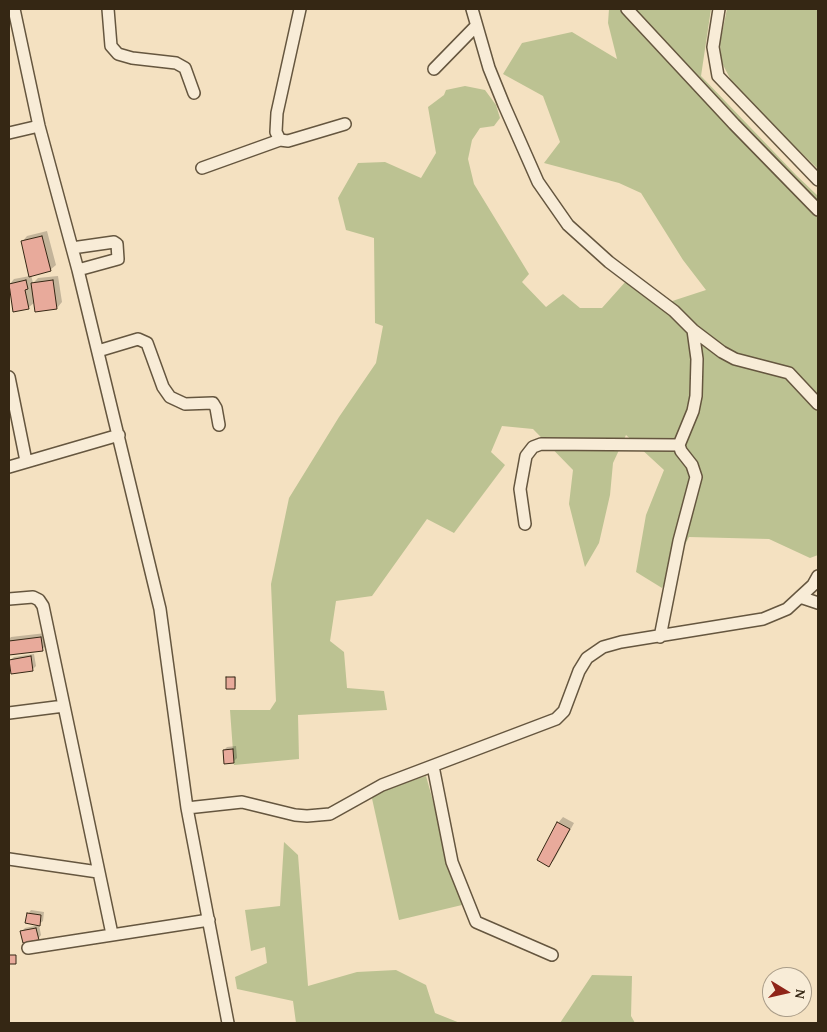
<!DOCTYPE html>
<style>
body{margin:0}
#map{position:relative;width:827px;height:1032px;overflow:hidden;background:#f4e1c1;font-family:"Gentium Book Plus",serif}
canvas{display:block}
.frame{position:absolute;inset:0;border:10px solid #352714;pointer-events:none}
.north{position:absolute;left:762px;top:967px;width:50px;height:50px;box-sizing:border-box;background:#f8ecd7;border:1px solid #aa9d89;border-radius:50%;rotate:99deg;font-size:14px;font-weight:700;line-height:20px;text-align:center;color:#352714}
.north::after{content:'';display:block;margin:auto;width:18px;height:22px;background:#8f2418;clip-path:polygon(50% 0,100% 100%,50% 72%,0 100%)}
</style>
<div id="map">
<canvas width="827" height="1032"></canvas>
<div class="frame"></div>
<div class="north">N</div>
</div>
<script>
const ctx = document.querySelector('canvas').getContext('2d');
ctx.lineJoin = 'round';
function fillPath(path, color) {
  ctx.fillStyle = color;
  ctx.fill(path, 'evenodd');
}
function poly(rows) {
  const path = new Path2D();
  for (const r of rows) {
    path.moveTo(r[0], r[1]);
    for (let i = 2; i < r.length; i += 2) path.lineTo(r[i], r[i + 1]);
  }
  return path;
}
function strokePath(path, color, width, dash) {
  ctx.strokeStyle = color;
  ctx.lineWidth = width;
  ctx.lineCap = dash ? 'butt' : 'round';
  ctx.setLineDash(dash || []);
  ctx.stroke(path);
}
fillPath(poly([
 [609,9,711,9,701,76,796,175,818,196,818,555,810,558,769,539,689,537,662,588,636,572,646,515,664,470,626,435,613,463,610,495,599,543,585,567,569,504,573,470,533,429,502,426,491,452,505,465,454,533,427,519,372,596,336,601,330,641,344,652,347,688,384,691,387,710,298,715,299,759,234,765,230,710,270,710,276,701,271,584,289,498,339,417,376,363,383,326,375,323,374,238,346,230,338,198,358,163,385,162,421,178,436,153,428,107,444,95,446,90,465,86,485,90,496,105,500,118,494,126,480,128,472,140,468,159,474,184,529,274,522,282,546,307,563,294,580,308,602,308,627,280,657,306,706,290,683,260,641,193,619,183,544,163,560,142,543,96,503,74,522,43,572,32,617,59,608,23],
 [727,9,818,9,818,169,736,90,721,61,720,43],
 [426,776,462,905,399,920,371,794],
 [284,842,298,855,308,986,357,972,396,970,426,985,435,1013,460,1023,296,1023,293,1001,237,989,235,977,267,963,265,947,251,951,245,910,280,906],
 [592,975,632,976,631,1016,635,1023,560,1023]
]), '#bcc292');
fillPath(poly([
 [47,231,56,265,50,270,31,275,33,283,38,278,58,276,62,302,57,308,35,302,28,308,14,310,9,285,14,279,30,276,22,242,27,236],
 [46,633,48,644,42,649,9,653,9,639,11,637],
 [34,654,36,666,32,670,10,660,14,657],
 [236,676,236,686,235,687,227,678],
 [236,746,237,758,233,762,224,750,227,747],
 [563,817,574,823,554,860,549,866,558,823],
 [31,910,44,912,43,921,39,924,28,914],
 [39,925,41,935,38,939,22,931,25,928]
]), '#0003');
const building = poly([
 [42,236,51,271,29,277,21,241,42,236],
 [26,280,28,289,25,290,29,309,13,312,9,284,26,280],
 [53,280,57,309,35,312,31,283,53,280],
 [41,637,43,651,9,655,9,641,41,637],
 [31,656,33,671,11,674,9,660,31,656],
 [226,677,235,677,235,689,226,689,226,677],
 [233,749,234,763,224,764,223,750,233,749],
 [557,822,570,829,549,867,537,860,557,822],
 [27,913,41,915,40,926,25,923,27,913],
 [36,928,39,940,23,943,20,931,36,928],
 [9,955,16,955,16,964,9,964,9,955]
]);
fillPath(building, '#e8aa9b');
strokePath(building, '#352714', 1);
const minor = poly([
 [14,9,39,126,78,270,160,609,187,808,228,1023],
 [108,9,111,46,118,54,132,58,176,63,185,68,194,93],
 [472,9,489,68,504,105,538,182,568,225,609,262,674,311,693,330,722,352,735,359,789,373,818,404],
 [627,9,734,124,818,210],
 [719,9,713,47,718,76,818,180],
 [434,69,476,26],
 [9,133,39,126],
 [280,140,276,132,277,113,300,9],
 [202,168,280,140,288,141,345,124],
 [72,248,114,242,117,244,118,259,78,270],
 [98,351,138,339,147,343,163,387,170,397,185,404,213,403,216,408,219,425],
 [9,377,26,461],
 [9,467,119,435],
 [525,524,520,489,526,456,533,447,541,444,679,445],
 [800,597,818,603],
 [9,599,33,597,39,600,43,606,112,934],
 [660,637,679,541,696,477,692,465,681,451,679,445,693,411,696,396,697,359,693,330],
 [9,713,64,706],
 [433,766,452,862,476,922,552,955],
 [187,808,242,802,295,815,307,816,330,814,382,785,556,719,564,711,579,671,587,658,603,647,621,642,763,619,787,609,813,585,818,576],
 [9,859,98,872],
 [28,948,209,920]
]);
strokePath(minor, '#65563f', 14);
strokePath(minor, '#f8ecd7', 11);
</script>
